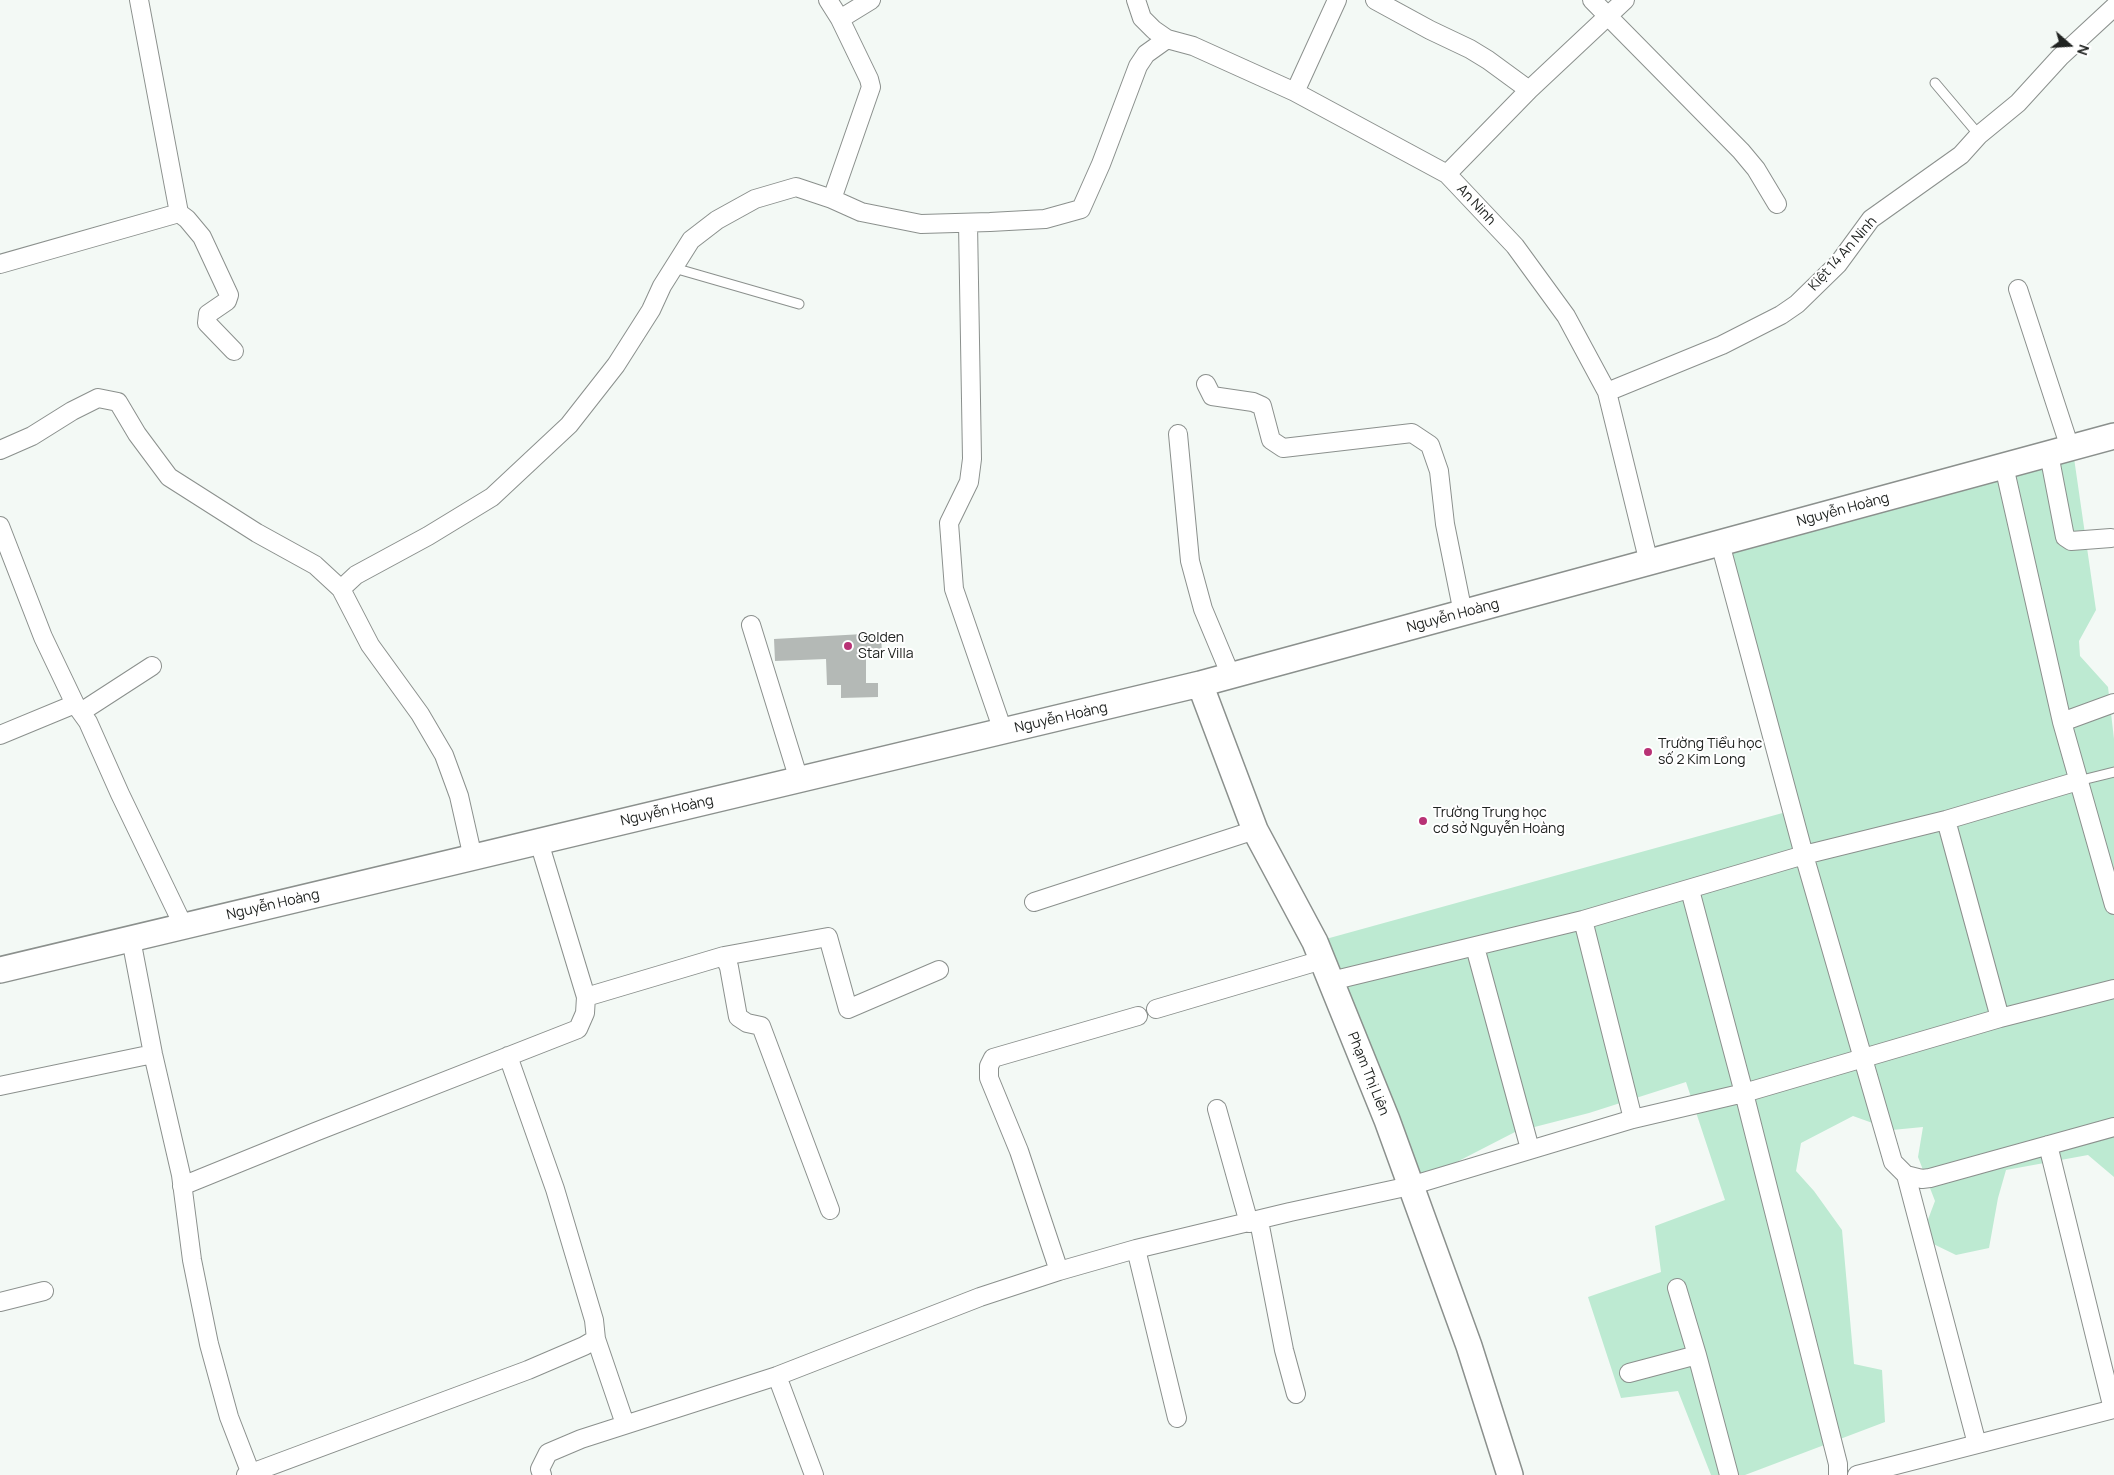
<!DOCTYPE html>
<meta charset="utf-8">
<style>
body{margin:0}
#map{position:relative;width:2114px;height:1475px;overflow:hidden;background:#f3f9f5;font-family:Manrope,sans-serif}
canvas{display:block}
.north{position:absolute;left:2044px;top:20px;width:50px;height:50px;-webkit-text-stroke:4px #fff;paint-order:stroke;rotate:109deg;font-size:14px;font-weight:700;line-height:20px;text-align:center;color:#202321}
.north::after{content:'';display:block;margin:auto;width:18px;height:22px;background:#202321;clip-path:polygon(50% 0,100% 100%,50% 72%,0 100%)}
</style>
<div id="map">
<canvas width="2114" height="1475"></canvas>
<div class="north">N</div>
</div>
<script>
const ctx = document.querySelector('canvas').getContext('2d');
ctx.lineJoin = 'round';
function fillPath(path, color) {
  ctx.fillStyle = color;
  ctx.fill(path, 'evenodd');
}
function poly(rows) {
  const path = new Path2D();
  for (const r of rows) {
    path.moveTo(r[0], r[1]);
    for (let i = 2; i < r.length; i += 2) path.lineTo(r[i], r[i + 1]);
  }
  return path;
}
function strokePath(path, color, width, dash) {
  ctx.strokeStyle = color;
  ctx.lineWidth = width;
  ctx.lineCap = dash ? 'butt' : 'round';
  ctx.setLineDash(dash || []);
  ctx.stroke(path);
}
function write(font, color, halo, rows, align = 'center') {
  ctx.font = font + ' Manrope,sans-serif';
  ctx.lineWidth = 4;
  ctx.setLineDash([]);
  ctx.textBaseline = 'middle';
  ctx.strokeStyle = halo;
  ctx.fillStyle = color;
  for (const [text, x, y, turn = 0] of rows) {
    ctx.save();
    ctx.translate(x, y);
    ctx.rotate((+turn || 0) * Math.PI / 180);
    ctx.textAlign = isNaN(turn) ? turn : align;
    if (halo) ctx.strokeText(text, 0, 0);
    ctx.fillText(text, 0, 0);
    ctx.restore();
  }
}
fillPath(poly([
 [2074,458,2096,610,2079,641,2080,656,2108,687,2114,739,2114,1177,2088,1155,2006,1170,1998,1198,1989,1248,1956,1255,1921,1238,1935,1201,1918,1157,1923,1127,1892,1130,1853,1116,1801,1143,1796,1171,1814,1191,1842,1230,1854,1364,1882,1370,1885,1422,1745,1475,1711,1475,1678,1391,1621,1398,1588,1297,1661,1272,1655,1226,1725,1200,1686,1082,1589,1113,1515,1132,1410,1186,1315,942,1797,809,1727,554]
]), '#bdead2');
fillPath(poly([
 [881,633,882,655,866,656,866,683,878,683,878,697,841,698,841,685,827,685,826,659,775,661,774,639]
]), '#b4b9b6');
const lane = poly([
 [1935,83,1979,135],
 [674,268,799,304],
 [2078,781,2114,772]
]);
const street = poly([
 [139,0,179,213,187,219,202,237,229,295,227,301,208,314,207,323,234,351],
 [828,0,840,19,869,79,871,87,832,199],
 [1136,0,1142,18,1154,30,1167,39,1193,46,1295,92,1447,174,1515,246,1566,316,1607,392,1649,563],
 [1375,0,1430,30,1470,49,1488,60,1529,90],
 [1592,0,1741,151,1756,169,1777,204],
 [840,19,871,0],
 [1295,92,1337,0],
 [1447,174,1529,90,1625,0],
 [968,223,972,459,969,482,949,523,954,589,1003,731],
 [0,264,179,213],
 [2018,289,2070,448],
 [1206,384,1212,396,1253,402,1262,406,1271,440,1283,448,1412,433,1430,445,1439,471,1445,524,1463,613],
 [1607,392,1722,345,1781,315,1797,304,1838,264,1871,219,1961,155,1979,135,2018,103,2060,57,2114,7],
 [1178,434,1190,561,1203,609,1231,676],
 [0,450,32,436,72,411,98,398,118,402,137,434,169,477,257,533,315,565,341,589],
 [2049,454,2065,537,2071,541,2111,538],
 [2004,466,2062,722,2114,905],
 [0,526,43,637,75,704,88,722,120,794,184,927],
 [1720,543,1804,855,1893,1162,1906,1175,1922,1179,1930,1178,2114,1127],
 [751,625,799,780],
 [81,712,152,666],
 [2062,722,2114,703],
 [0,735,75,704],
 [1946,820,2000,1018],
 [473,858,459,796,444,755,420,714,370,645,341,589,356,575,428,536,492,497,569,425,616,365,651,310,662,286,691,240,717,220,755,199,796,187,832,199,861,212,921,224,990,222,1045,219,1081,209,1101,164,1138,66,1146,54,1167,39],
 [1690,890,1744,1093,1838,1464,1838,1475],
 [1034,902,1255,830],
 [1583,920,1633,1119],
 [131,939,153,1054,181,1175,192,1260,209,1344,229,1417,251,1474],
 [1475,947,1530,1149],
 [724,956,828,937,848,1009,939,970],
 [1331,981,1583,920,1804,855,1946,820,2078,781],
 [586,997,724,956,729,967,738,1017,747,1023,761,1026,830,1210],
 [1156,1009,1322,960],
 [0,1086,153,1054],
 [1217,1109,1249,1223],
 [2048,1145,2113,1409],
 [1906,1175,1977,1444],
 [182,1186,315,1132,578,1029,585,1013,586,997,539,842],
 [1259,1221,1284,1350,1296,1394],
 [1136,1249,1177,1418],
 [1059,1271,1019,1151,989,1078,989,1066,993,1058,1138,1016],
 [1677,1288,1697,1355],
 [0,1302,44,1291],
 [596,1339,625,1424],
 [1629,1373,1697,1355,1729,1475],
 [777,1376,814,1475],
 [246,1475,528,1370,584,1346,596,1339,594,1320,555,1189,508,1056],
 [542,1475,540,1469,548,1453,581,1439,777,1376,980,1297,1059,1271,1136,1249,1290,1212,1410,1186,1633,1119,1744,1093,2000,1018,2114,989],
 [1857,1475,2114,1409]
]);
const secondary = poly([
 [1200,684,1255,830,1315,942,1387,1120,1469,1346,1510,1475],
 [0,970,1200,684,2114,436]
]);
strokePath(lane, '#8b908d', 11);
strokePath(street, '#8b908d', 20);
strokePath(secondary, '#8b908d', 28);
strokePath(lane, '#fff', 9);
strokePath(street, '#fff', 18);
strokePath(secondary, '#fff', 25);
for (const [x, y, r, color] of [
 [848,646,5,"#b83275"],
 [1648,752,5,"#b83275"],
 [1423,821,5,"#b83275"]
]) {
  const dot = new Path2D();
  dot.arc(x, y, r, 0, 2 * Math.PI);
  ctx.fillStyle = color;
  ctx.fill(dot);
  strokePath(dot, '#fff', 2);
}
write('14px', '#202321', '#fff', [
 ["An Ninh",1476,205,47],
 ["Kiệt 14 An Ninh",1843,254,-48],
 ["Nguyễn Hoàng",1843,510,-15],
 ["Nguyễn Hoàng",1453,616,-15],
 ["Nguyễn Hoàng",1061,718,-13],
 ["Nguyễn Hoàng",667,811,-13],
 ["Nguyễn Hoàng",273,905,-13],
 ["Phạm Thị Liên",1368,1074,68]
]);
write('14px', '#202321', '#fff', [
 ["Golden",858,638],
 ["Star Villa",858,654],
 ["Trường Tiểu học",1658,744],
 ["số 2 Kim Long",1658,760],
 ["Trường Trung học",1433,813],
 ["cơ sở Nguyễn Hoàng",1433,829]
], 'left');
</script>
